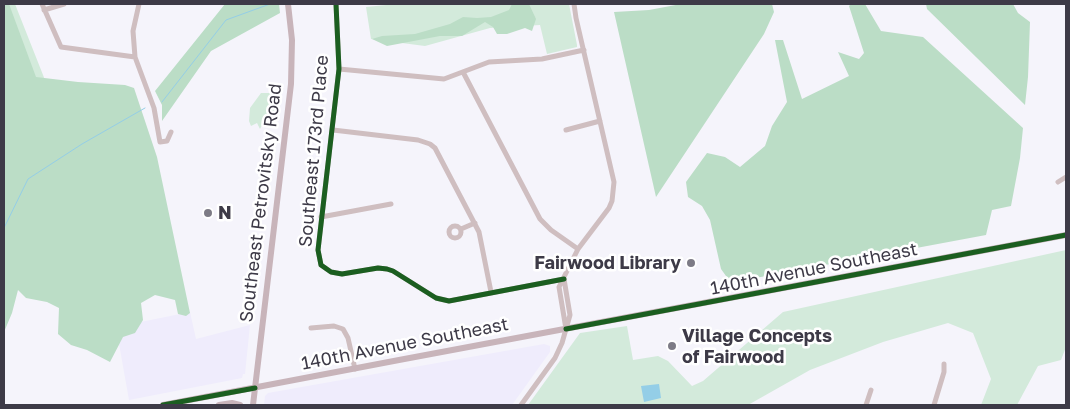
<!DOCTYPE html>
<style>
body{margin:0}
#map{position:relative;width:1070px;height:409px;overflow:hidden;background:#f5f4fb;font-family:"Golos Text",sans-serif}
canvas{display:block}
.frame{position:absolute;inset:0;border:5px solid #3d3a47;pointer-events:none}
</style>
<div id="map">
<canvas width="1070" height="409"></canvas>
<div class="frame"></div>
</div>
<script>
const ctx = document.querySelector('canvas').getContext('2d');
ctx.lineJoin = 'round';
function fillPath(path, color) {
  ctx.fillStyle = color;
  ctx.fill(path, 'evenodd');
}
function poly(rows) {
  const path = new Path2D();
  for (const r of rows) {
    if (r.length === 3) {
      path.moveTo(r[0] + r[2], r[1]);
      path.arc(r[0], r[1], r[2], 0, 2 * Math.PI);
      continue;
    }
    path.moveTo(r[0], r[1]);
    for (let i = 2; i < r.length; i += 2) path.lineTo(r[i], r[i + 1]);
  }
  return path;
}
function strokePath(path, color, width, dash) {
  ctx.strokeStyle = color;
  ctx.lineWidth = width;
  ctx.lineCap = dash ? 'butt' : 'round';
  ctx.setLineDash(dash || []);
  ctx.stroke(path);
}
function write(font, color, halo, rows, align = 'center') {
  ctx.font = font + ' "Golos Text",sans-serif';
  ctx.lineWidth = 5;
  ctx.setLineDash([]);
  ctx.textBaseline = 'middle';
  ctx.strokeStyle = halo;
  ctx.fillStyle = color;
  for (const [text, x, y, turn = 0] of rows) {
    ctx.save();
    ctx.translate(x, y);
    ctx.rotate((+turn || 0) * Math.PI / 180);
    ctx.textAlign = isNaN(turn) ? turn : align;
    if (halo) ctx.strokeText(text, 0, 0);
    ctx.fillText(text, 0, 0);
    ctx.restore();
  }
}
fillPath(poly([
 [190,312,196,339,250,325,245,374,243,374,242,378,237,379,129,400,116,327],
 [544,344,550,346,550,352,512,405,264,405,265,396,268,393]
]), '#efecfc');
fillPath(poly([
 [4,4,15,4,45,80,14,101],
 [396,4,569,4,577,45,577,47,547,54,540,25,490,28,425,46,371,39,366,7],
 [261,93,275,93,274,114,263,123,260,129,257,123,251,126,249,121,250,108],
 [1066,250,1066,347,1061,360,1038,366,1017,405,981,405,991,379,973,333,948,323,883,342,810,370,748,405,528,405,580,333,627,326,633,360,658,356,668,361,692,386,703,381,783,312]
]), '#d3eadb');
fillPath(poly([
 [4,4,9,4,36,77,78,82,125,85,134,88,157,157,190,313,186,316,178,314,175,300,155,295,141,303,143,320,135,333,123,337,110,362,87,350,71,345,58,334,59,308,47,302,26,298,18,290,12,313,4,332],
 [225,4,279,4,280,13,211,51,162,121,162,105,155,91],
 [512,4,529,4,536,19,532,31,525,28,507,34,497,34,493,27,485,22,462,36,440,36,387,46,372,39,382,36,415,34,450,24,463,17,477,18,491,17,509,10],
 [681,4,772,4,774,12,764,34,656,197,614,12,649,10],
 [851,4,865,4,881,31,923,37,1023,128,1020,158,1011,206,992,210,986,235,734,282,726,276,721,269,710,220,702,206,688,197,686,182,707,153,725,157,740,167,765,146,772,126,787,102,775,40,783,40,802,99,849,76,838,52,859,59,864,53,849,6],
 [926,4,1013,4,1018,13,1030,22,1028,77,1025,105,927,9]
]), '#bbddc6');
fillPath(poly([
 [659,384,661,398,644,402,641,386]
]), '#94cee7');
strokePath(poly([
 [162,102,226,20,270,4],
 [4,228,28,179,82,144,145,108]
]), '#94cee7', 1);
strokePath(poly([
 [42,4,61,47,135,57],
 [139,4,133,31,135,57,154,108,160,142,167,141,171,132],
 [336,4,339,69,318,250,321,265,331,272,342,274,378,268,387,269,393,271,436,298,449,301,564,279],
 [44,10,64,4],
 [339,69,444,79,489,62,542,59,584,50],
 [463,72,540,219,551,230,578,249],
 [333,130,418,140,430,144,435,148,479,232,491,292],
 [566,130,600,121],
 [1058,182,1066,177],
 [321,217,391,204],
 [455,232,6],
 [461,229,475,223],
 [311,328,334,326,343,329,348,338,355,369],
 [566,329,559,287,578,249,609,208,612,201,614,182,576,18,574,4],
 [521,405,555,358,562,343,570,315,564,279],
 [866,405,871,390],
 [934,405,944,372,944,364]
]), '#cfbec0', 5);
strokePath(poly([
 [163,405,399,360,1066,235],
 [219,405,232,403,240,405],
 [253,405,291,84,292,40,288,4]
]), '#c8b4ba', 6);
strokePath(poly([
 [336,4,339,69,318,250,321,265,331,272,342,274,378,268,387,269,393,271,436,298,449,301,564,279],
 [566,329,1066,235],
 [163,405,255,388]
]), '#1b5e20', 5);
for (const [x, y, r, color] of [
 [208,213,5,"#7d7b86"],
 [691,263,5,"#7d7b86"],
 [672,346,5,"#7d7b86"]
]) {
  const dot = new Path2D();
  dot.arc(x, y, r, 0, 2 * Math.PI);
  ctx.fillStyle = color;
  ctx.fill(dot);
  strokePath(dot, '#fff', 2);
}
write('18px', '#3d3a47', '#fff', [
 ["Southeast 173rd Place",314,151,-85],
 ["Southeast Petrovitsky Road",261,203,-83],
 ["140th Avenue Southeast",814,269,-11],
 ["140th Avenue Southeast",405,344,-11]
]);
write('bold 18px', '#3d3a47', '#fff', [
 ["N",218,213],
 ["Fairwood Library",681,263,"right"],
 ["Village Concepts",682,336],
 ["of Fairwood",682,357]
], 'left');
</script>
